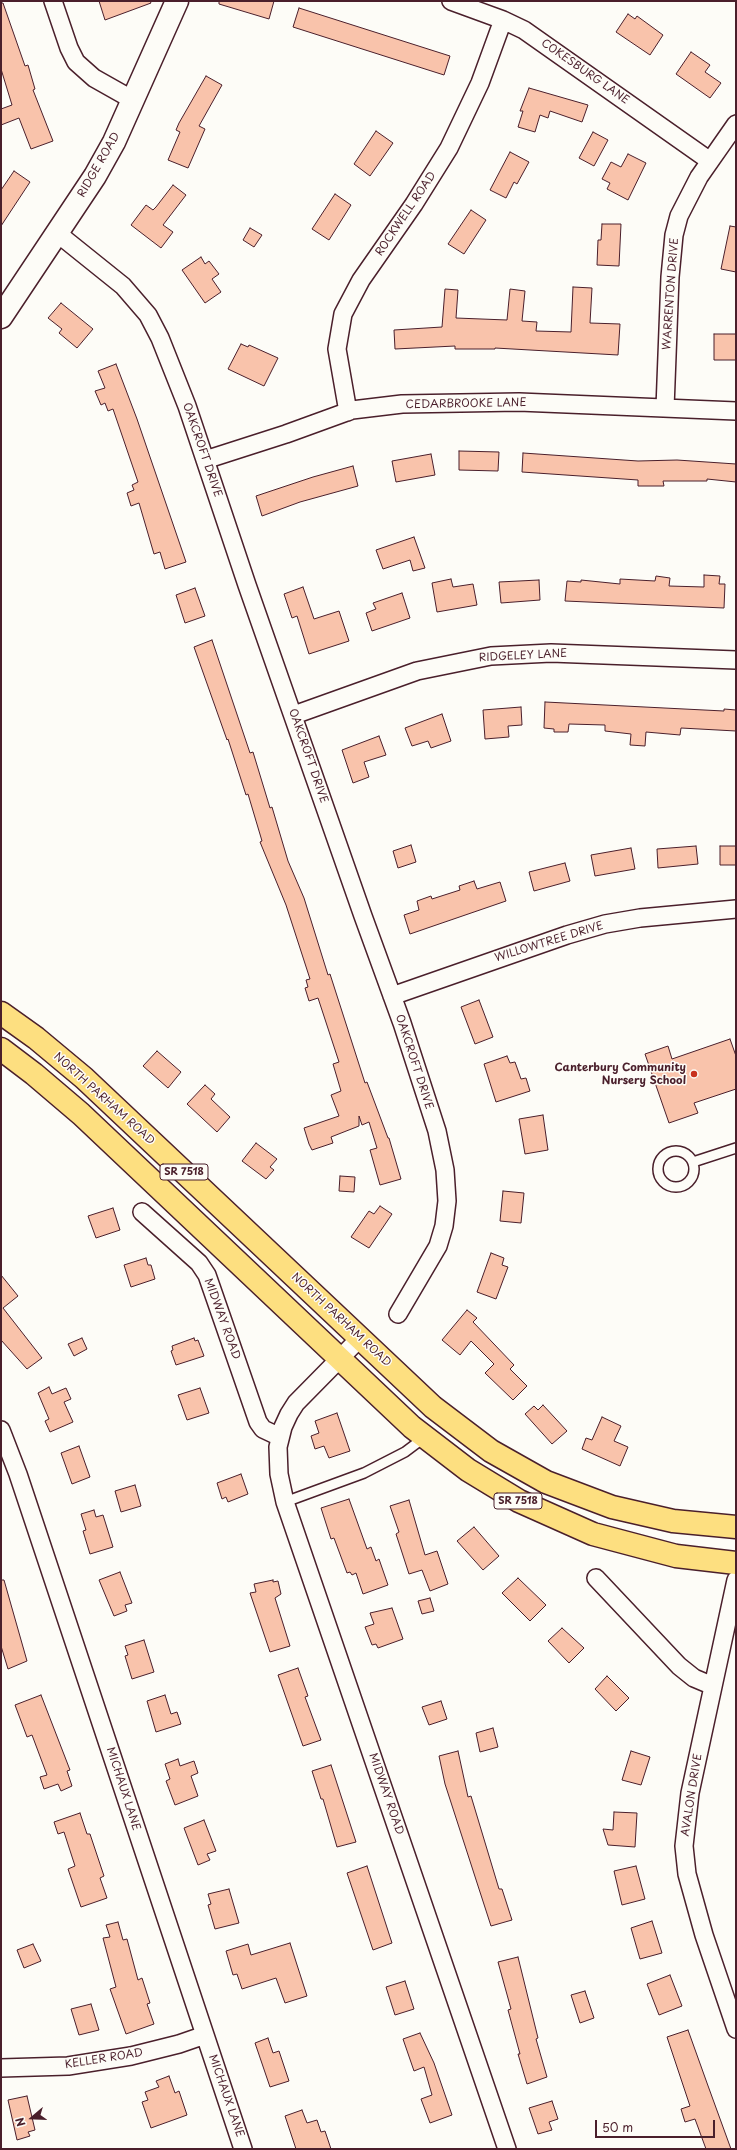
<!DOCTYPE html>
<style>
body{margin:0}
#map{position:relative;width:737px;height:2150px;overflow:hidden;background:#fdfcf7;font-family:"Playpen Sans",sans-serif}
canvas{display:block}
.frame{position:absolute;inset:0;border:2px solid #4a1f2b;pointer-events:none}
.north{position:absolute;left:12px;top:2098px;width:40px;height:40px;-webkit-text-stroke:3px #fdfcf7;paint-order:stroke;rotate:251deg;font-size:11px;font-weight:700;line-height:16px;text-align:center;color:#4a1f2b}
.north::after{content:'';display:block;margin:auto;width:14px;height:18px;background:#4a1f2b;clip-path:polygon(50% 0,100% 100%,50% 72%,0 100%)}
.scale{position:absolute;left:595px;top:2120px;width:120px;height:18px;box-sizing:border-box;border:2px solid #4a1f2b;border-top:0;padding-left:5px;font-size:12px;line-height:14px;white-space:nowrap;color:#4a1f2b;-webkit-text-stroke:3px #fdfcf7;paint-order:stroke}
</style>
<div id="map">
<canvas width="737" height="2150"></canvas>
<div class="frame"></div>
<div class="north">N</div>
<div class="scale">50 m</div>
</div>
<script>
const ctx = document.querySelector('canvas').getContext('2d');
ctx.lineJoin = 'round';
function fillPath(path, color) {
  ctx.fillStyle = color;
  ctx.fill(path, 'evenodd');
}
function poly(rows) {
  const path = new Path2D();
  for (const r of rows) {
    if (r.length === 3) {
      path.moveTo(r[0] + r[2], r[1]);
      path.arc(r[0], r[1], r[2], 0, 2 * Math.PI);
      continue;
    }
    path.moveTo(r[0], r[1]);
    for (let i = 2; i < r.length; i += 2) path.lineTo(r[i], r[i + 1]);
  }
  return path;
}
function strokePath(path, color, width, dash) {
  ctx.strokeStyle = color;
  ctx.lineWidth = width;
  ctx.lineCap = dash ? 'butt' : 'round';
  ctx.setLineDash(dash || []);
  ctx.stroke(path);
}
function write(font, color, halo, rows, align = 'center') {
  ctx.font = font + ' "Playpen Sans",sans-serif';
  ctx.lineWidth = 3;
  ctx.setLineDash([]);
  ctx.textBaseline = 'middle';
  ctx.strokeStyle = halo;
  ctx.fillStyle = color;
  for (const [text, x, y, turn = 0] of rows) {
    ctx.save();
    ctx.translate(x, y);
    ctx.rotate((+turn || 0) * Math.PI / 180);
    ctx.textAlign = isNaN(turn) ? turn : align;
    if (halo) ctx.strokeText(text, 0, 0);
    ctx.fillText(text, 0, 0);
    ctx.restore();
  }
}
const building = poly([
 [99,1,150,1,151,3,105,20,99,1],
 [219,1,274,1,269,19,219,4,219,1],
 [1,3,3,3,25,66,28,65,35,89,33,90,53,141,31,149,19,118,1,125,1,109,12,105,1,69,1,3],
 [299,8,450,56,444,75,293,27,299,8],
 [628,14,635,19,637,16,663,35,650,55,616,32,628,14],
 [691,52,710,65,705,72,721,83,710,98,676,74,691,52],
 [206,76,222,85,199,126,205,129,188,168,168,160,180,132,176,130,179,123,206,76],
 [529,88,588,105,582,122,550,111,548,118,540,115,535,132,518,127,523,111,520,111,529,88],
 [376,131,393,143,370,176,354,164,376,131],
 [593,132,608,140,594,166,579,158,593,132],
 [510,152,529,162,517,184,514,182,506,198,490,190,510,152],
 [628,154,646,163,628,200,607,189,610,183,602,179,611,162,621,167,628,154],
 [14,171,30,182,1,226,1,190,14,171],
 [173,185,186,195,163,225,173,232,161,248,131,225,146,205,153,210,156,207,173,185],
 [335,194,351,205,329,240,312,229,335,194],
 [471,210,486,220,464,254,448,244,471,210],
 [602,224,621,224,619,266,597,265,598,240,601,240,602,224],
 [730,226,736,227,736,272,721,269,730,226],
 [250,228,262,235,254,247,243,240,250,228],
 [201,257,205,264,209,261,219,274,212,279,221,292,205,303,182,270,201,257],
 [573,287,592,288,590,323,620,324,618,355,495,348,495,349,455,349,455,346,395,349,394,330,442,327,445,289,458,290,456,318,507,320,510,289,525,291,522,321,537,322,536,331,571,332,573,287],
 [61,303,93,329,77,348,59,333,62,329,48,318,61,303],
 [714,334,736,334,736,360,714,360,714,334],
 [241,344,248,347,249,345,278,358,264,386,228,369,241,344],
 [116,364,137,419,186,562,165,569,160,552,154,554,139,503,131,506,127,493,134,490,132,485,138,482,113,409,108,411,105,403,101,405,95,391,105,388,98,371,116,364],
 [459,451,499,452,498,471,459,470,459,451],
 [523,453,638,461,677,460,736,464,736,482,707,479,707,481,663,481,664,486,638,486,638,480,522,472,523,453],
 [431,454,435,475,396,482,392,461,431,454],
 [353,466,358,486,300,502,262,516,256,496,313,477,353,466],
 [414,537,425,568,413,571,410,560,383,569,376,550,414,537],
 [704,575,720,576,719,584,725,584,724,608,565,601,567,581,581,582,581,580,620,584,620,579,655,581,656,576,670,578,669,586,704,587,704,575],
 [451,579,453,587,473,584,477,605,437,612,432,583,451,579],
 [539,580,540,600,501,603,499,582,539,580],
 [303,587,314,619,339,611,349,641,309,654,297,616,292,618,284,594,303,587],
 [195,588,205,616,185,623,176,595,195,588],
 [402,593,410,618,372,631,366,613,376,609,373,603,402,593],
 [212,640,250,753,253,752,270,808,272,807,288,861,304,898,328,975,330,974,365,1083,367,1082,388,1138,389,1138,401,1179,380,1185,370,1150,377,1148,369,1122,362,1125,359,1116,359,1126,331,1137,333,1143,312,1150,309,1144,304,1128,339,1116,331,1095,341,1091,333,1064,339,1062,318,998,309,1001,305,988,308,987,306,980,310,979,286,905,260,842,262,841,248,794,246,795,228,739,227,740,194,647,212,640],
 [545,702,724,711,724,709,736,710,736,731,681,728,680,735,646,732,645,746,630,745,631,734,605,731,605,725,569,724,568,732,554,732,554,729,544,728,545,702],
 [521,707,522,725,508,726,509,737,485,739,483,710,521,707],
 [442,714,451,741,431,748,428,741,412,746,405,728,442,714],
 [379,736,386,755,364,762,369,777,353,783,342,750,379,736],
 [411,845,416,862,398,868,393,851,411,845],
 [696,846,698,864,658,868,657,849,696,846],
 [720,846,736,846,736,865,720,865,720,846],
 [631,848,635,869,595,876,591,855,631,848],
 [565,863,570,881,534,891,529,872,565,863],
 [474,881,477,889,500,882,506,901,410,934,404,915,419,910,417,901,431,896,432,899,460,890,459,886,474,881],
 [479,1000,493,1037,475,1044,461,1007,479,1000],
 [730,1039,736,1056,736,1089,694,1103,698,1113,669,1123,645,1054,668,1046,672,1059,730,1039],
 [157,1051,181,1072,168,1088,143,1066,157,1051],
 [507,1056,510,1063,515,1062,521,1079,526,1078,530,1091,496,1102,484,1064,507,1056],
 [205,1085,215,1094,211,1099,230,1117,217,1132,187,1104,205,1085],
 [543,1115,548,1150,525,1154,519,1119,543,1115],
 [256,1143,277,1159,270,1167,274,1170,266,1179,242,1161,256,1143],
 [340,1176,355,1177,354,1192,339,1191,340,1176],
 [503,1191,524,1193,521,1223,500,1221,503,1191],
 [380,1206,392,1214,369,1248,351,1237,369,1211,374,1214,380,1206],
 [113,1208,120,1230,96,1238,88,1216,113,1208],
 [491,1253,504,1258,502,1265,508,1267,496,1299,477,1292,491,1253],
 [146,1258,148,1265,151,1265,155,1279,131,1287,124,1265,146,1258],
 [1,1275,18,1296,3,1308,42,1358,27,1369,1,1340,1,1275],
 [467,1310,477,1318,473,1322,514,1365,510,1369,527,1386,513,1400,485,1373,494,1364,471,1341,460,1355,442,1340,467,1310],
 [82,1338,87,1349,74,1356,68,1344,82,1338],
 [194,1338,195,1341,198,1340,204,1356,176,1365,171,1351,173,1350,172,1346,194,1338],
 [49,1387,52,1394,66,1388,71,1399,64,1402,73,1422,50,1432,45,1421,49,1419,38,1393,49,1387],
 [200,1388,209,1413,187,1420,178,1395,200,1388],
 [543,1405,567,1431,552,1444,525,1414,534,1406,538,1410,543,1405],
 [337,1413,350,1451,329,1458,324,1446,315,1449,311,1436,319,1433,315,1421,337,1413],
 [602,1417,621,1426,614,1441,628,1447,620,1466,582,1449,586,1438,592,1440,602,1417],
 [79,1446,90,1477,72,1484,61,1453,79,1446],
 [241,1474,248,1494,228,1502,226,1497,222,1499,217,1483,241,1474],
 [135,1485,141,1506,121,1512,115,1491,135,1485],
 [349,1499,367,1549,371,1547,376,1561,379,1559,388,1585,363,1594,356,1573,352,1575,350,1572,347,1573,334,1538,331,1539,321,1508,349,1499],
 [409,1500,425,1555,437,1551,448,1584,430,1591,422,1570,409,1574,396,1534,399,1532,390,1506,409,1500],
 [94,1510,96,1517,103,1515,113,1547,90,1554,83,1531,86,1530,81,1514,94,1510],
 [474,1527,499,1556,483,1570,457,1541,474,1527],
 [120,1572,132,1603,125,1605,127,1611,114,1616,99,1580,120,1572],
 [518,1578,546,1605,530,1621,502,1593,518,1578],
 [1,1580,4,1580,27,1661,8,1669,1,1646,1,1580],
 [273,1580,273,1582,278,1581,281,1594,275,1598,290,1646,270,1652,250,1593,256,1592,254,1584,273,1580],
 [430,1598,434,1611,422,1614,418,1601,430,1598],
 [392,1608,403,1639,378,1648,376,1644,372,1645,365,1627,374,1624,370,1613,392,1608],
 [562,1628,584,1648,569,1663,548,1641,562,1628],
 [144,1640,154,1672,132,1679,125,1656,128,1655,125,1646,144,1640],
 [298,1668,308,1696,305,1697,321,1740,303,1746,278,1675,298,1668],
 [607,1676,629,1698,616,1711,595,1689,607,1676],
 [41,1695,70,1770,67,1771,72,1786,61,1791,58,1784,44,1789,40,1777,47,1775,32,1735,27,1737,15,1705,41,1695],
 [165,1695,171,1714,177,1712,181,1724,156,1732,147,1701,165,1695],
 [441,1701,447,1719,429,1725,422,1707,441,1701],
 [493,1728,498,1747,480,1752,476,1733,493,1728],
 [458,1751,468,1797,471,1796,499,1889,502,1889,512,1920,491,1926,445,1784,439,1756,458,1751],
 [631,1751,650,1757,641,1785,622,1780,631,1751],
 [178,1759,180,1766,194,1761,198,1773,191,1776,198,1796,175,1805,166,1781,170,1779,165,1764,178,1759],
 [331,1765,356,1842,337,1847,323,1799,321,1799,312,1771,331,1765],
 [614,1812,637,1813,635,1847,608,1845,603,1829,613,1830,614,1812],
 [80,1813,87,1834,90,1834,104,1876,100,1878,107,1898,81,1907,68,1869,75,1866,64,1832,58,1834,54,1822,80,1813],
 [204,1820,216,1851,207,1854,210,1860,198,1865,184,1828,204,1820],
 [367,1866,392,1943,373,1950,347,1873,367,1866],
 [636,1866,645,1899,622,1905,614,1871,636,1866],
 [229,1889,239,1923,215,1929,208,1905,211,1904,208,1894,229,1889],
 [652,1921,662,1953,640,1959,631,1928,652,1921],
 [118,1922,123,1940,127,1939,138,1980,142,1978,150,2003,147,2004,154,2024,126,2034,110,1989,116,1987,103,1938,110,1937,106,1925,118,1922],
 [290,1943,307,1996,285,2003,276,1978,242,1989,237,1974,233,1975,226,1951,248,1944,251,1955,290,1943],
 [33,1944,41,1961,24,1968,17,1950,33,1944],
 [518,1957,538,2038,536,2039,547,2077,527,2084,518,2054,520,2054,508,2010,511,2009,498,1962,518,1957],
 [670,1975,682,2006,659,2015,647,1984,670,1975],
 [405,1981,414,2009,395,2015,386,1987,405,1981],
 [585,1991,594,2018,580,2023,571,1995,585,1991],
 [91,2004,99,2030,79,2035,71,2009,91,2004],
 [688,2030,707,2083,731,2149,706,2149,695,2119,685,2122,681,2109,690,2106,667,2037,688,2030],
 [420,2033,434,2063,452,2115,430,2123,421,2099,432,2095,424,2067,414,2071,403,2039,420,2033],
 [268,2038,273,2053,279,2051,289,2081,270,2087,255,2043,268,2038],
 [169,2076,175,2093,179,2091,187,2115,151,2128,142,2102,148,2100,145,2092,159,2087,156,2081,169,2076],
 [27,2096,35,2130,28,2132,30,2136,17,2140,8,2100,27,2096],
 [552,2101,558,2119,549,2122,552,2130,538,2134,529,2108,552,2101],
 [302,2110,307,2123,317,2120,321,2132,325,2131,331,2149,296,2149,285,2116,302,2110]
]);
fillPath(building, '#f9c3ab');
strokePath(building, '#4a1f2b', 1);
const lane = poly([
 [676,1169,18],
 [693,1162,736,1148],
 [285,1502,364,1473,405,1452,425,1437]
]);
const street = poly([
 [53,1,69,48,76,62,94,78,133,100],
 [451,1,503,20,524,30,710,161],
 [57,233,123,286,148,315,160,338,187,406,247,585,363,916,402,1023,437,1131,445,1170,447,1201,444,1226,438,1246,398,1314],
 [665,408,670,277,674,235,679,216,699,177,736,124],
 [348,412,337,349,343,314,361,280,414,204,449,148,480,83,503,20],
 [205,460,286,434,352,410,402,404,519,402,736,411],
 [294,715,417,671,491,656,551,653,736,660],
 [392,996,567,935,605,924,640,918,736,909],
 [142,1212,199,1263,207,1275,258,1422,263,1429,280,1437],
 [360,1338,296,1403,289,1414,283,1427,278,1447,279,1474,285,1502,507,2149],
 [1,1430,18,1474,243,2149],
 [596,1578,679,1666,694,1678,713,1686],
 [736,1580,690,1793,684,1846,687,1874,704,1935,736,2029],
 [1,2068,68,2066,131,2056,179,2044,205,2035]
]);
const secondary = poly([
 [1,317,95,176,114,142,177,1]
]);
const highway = poly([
 [1,1013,36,1038,84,1078,433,1407,491,1451,546,1482,612,1507,673,1521,736,1527],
 [1,1049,34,1074,81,1114,412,1427,468,1470,519,1501,593,1534,676,1556,736,1563]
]);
strokePath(lane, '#4a1f2b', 12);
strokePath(street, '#4a1f2b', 20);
strokePath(secondary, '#4a1f2b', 25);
strokePath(highway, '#4a1f2b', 25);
strokePath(lane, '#fdfcf7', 9);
strokePath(street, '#fdfcf7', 17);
strokePath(secondary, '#fdfcf7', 22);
strokePath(highway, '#fddf80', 22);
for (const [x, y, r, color] of [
 [694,1074,4,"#c8321e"]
]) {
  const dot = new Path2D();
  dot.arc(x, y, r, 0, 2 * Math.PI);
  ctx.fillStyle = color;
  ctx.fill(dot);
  strokePath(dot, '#fdfcf7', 1.5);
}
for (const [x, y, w] of [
 [184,1172,48],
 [518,1501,48]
]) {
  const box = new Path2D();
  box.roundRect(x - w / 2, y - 8, w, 16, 3);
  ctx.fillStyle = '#fdfcf7';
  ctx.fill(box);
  strokePath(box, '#4a1f2b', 1);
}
write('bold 10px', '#4a1f2b', null, [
 ["SR 7518",184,1172],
 ["SR 7518",518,1501]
]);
write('11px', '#4a1f2b', '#fdfcf7', [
 ["COKESBURG LANE",585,72,35],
 ["RIDGE ROAD",99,165,-60],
 ["ROCKWELL ROAD",406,214,-56],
 ["WARRENTON DRIVE",671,294,-86],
 ["CEDARBROOKE LANE",466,404,-1],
 ["OAKCROFT DRIVE",202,450,71],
 ["RIDGELEY LANE",523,656,-3],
 ["OAKCROFT DRIVE",308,756,71],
 ["WILLOWTREE DRIVE",549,942,-17],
 ["OAKCROFT DRIVE",414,1062,72],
 ["NORTH PARHAM ROAD",104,1099,42],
 ["MIDWAY ROAD",222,1319,70],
 ["NORTH PARHAM ROAD",341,1320,43],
 ["MICHAUX LANE",123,1789,72],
 ["MIDWAY ROAD",386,1794,71],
 ["AVALON DRIVE",692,1795,-81],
 ["KELLER ROAD",104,2059,-9],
 ["MICHAUX LANE",226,2096,71]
]);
write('bold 11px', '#4a1f2b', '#fdfcf7', [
 ["Canterbury Community",686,1068],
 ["Nursery School",686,1081]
], 'right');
</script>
